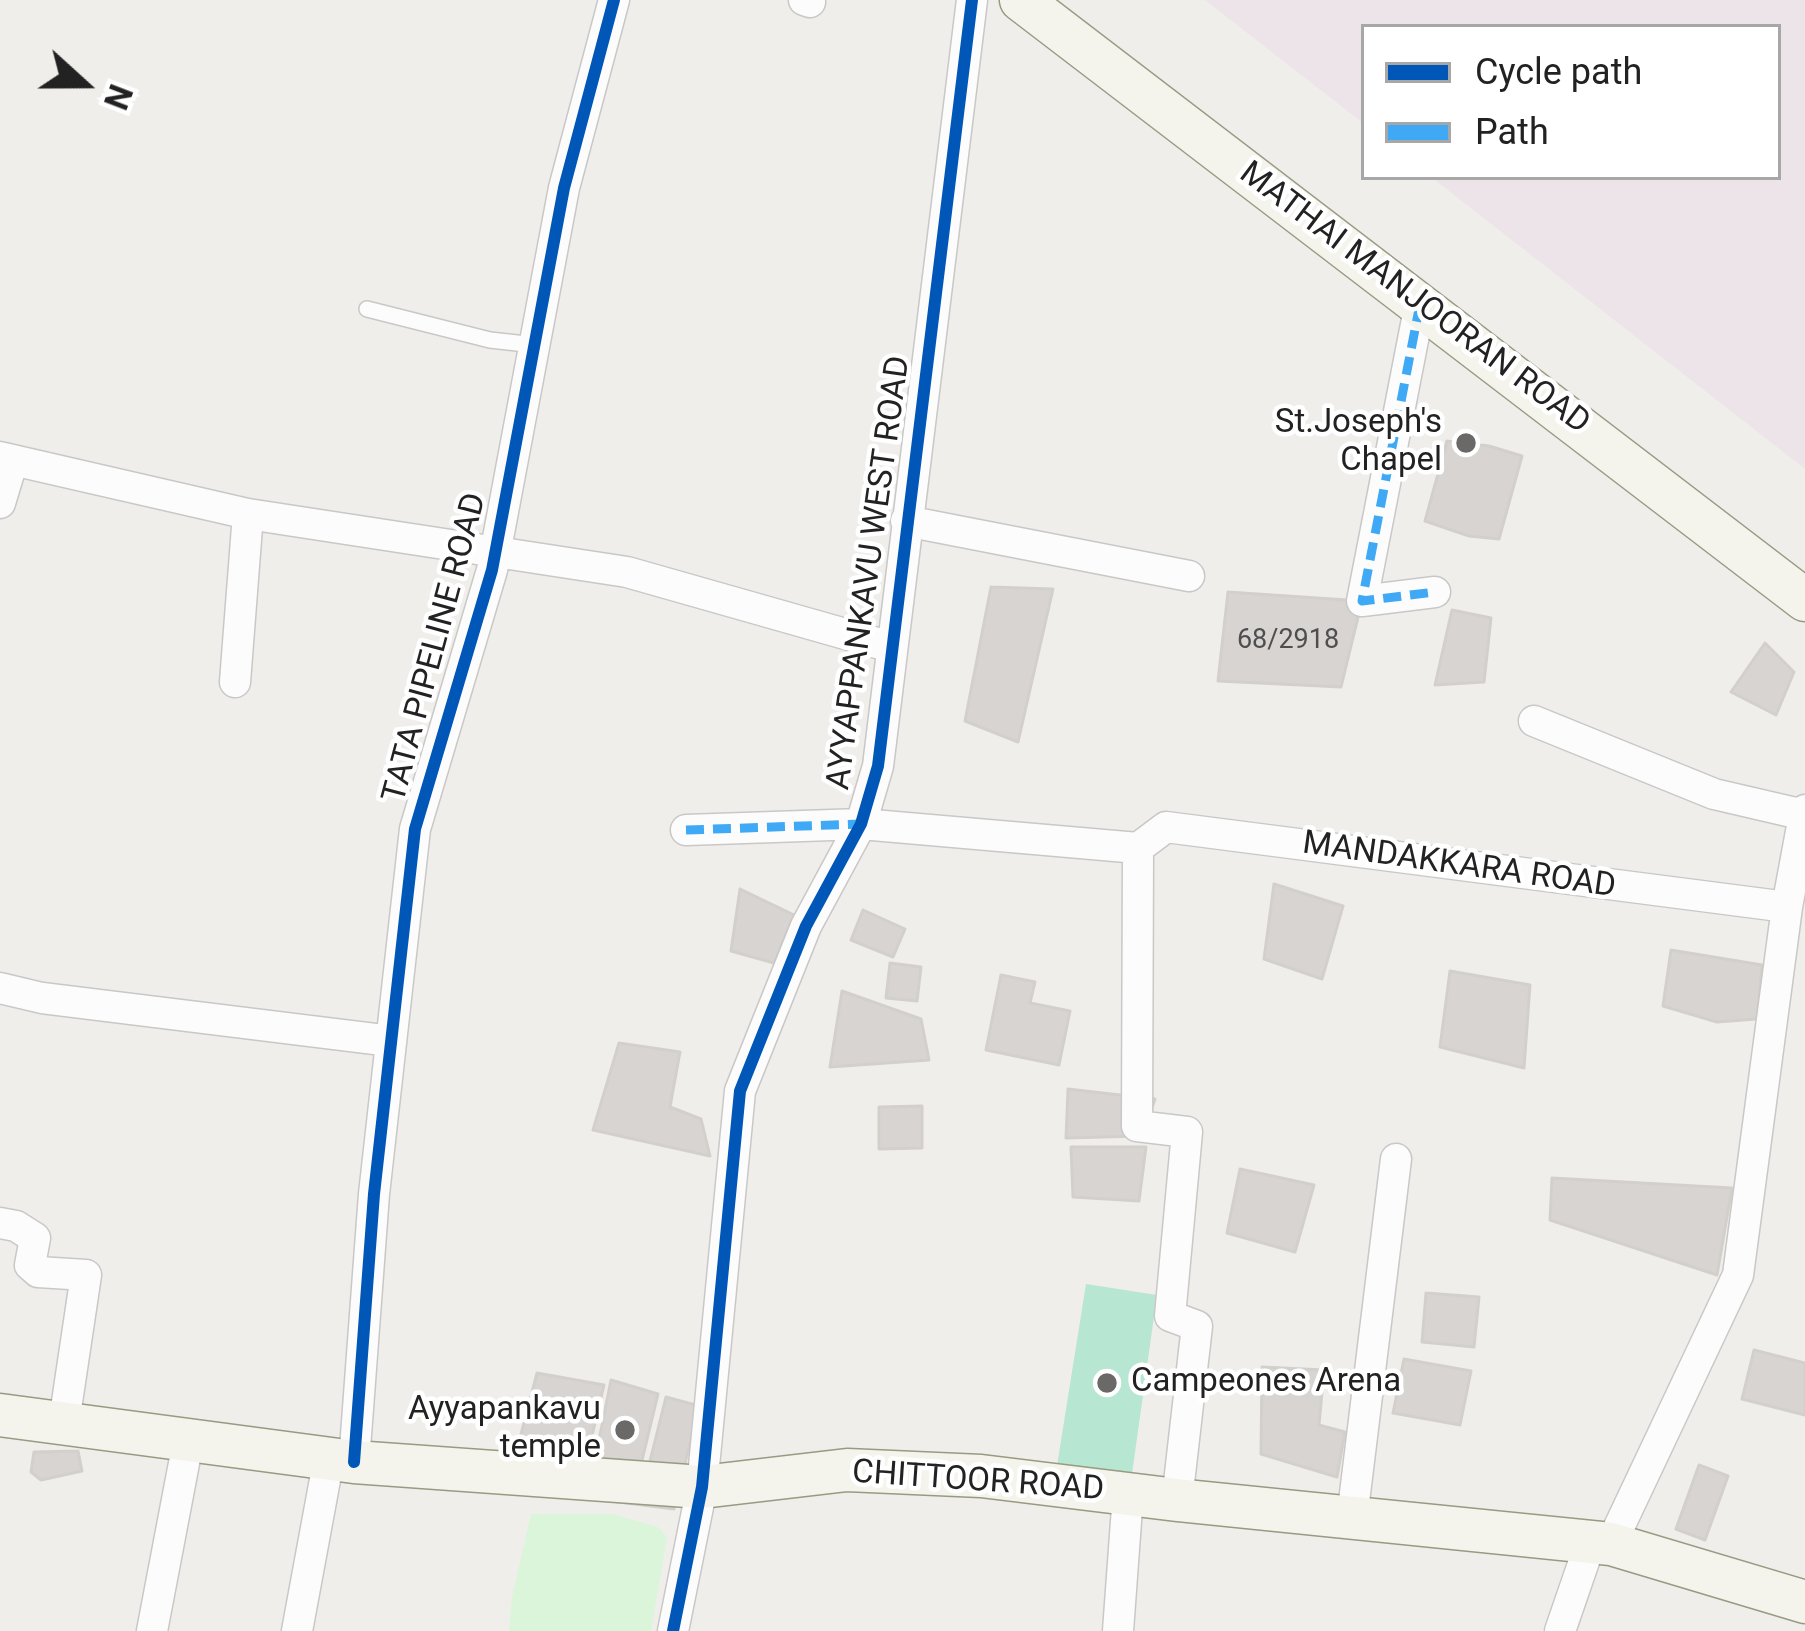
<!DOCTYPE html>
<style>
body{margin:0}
#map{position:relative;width:1805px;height:1631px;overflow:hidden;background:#f0eeeb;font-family:Roboto,sans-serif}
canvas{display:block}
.legend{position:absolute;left:1361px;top:24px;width:420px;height:156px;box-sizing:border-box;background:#fff;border:3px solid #a7a7a7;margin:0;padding:15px 21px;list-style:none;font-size:36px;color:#222}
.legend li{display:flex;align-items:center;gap:24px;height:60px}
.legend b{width:60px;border:3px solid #a7a7a7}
.north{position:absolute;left:24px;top:24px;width:120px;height:120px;-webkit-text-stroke:9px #fff;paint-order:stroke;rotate:111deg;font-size:33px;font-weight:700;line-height:48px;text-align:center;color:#222}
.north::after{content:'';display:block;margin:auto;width:42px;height:54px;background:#222;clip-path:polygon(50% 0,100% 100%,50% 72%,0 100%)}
</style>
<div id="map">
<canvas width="1805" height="1631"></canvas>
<ul class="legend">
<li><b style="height:15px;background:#0057b8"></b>Cycle path</li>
<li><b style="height:15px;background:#3fa9f5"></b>Path</li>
</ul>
<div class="north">N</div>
</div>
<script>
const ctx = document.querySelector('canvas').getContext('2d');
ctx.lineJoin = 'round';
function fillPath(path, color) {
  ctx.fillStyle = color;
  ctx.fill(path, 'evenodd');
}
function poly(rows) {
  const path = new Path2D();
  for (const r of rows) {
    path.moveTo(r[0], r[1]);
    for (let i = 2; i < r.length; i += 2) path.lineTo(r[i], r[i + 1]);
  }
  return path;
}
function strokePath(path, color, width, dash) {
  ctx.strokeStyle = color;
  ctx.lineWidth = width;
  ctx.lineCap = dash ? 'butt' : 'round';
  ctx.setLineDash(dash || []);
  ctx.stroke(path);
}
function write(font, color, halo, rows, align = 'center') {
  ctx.font = font + ' Roboto,sans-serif';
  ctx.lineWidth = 9;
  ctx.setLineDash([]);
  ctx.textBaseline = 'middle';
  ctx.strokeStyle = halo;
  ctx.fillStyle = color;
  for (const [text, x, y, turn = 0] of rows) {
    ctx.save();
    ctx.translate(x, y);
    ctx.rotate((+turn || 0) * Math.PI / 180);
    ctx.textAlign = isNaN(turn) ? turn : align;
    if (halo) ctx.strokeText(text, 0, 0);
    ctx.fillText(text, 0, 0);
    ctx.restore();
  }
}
fillPath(poly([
 [1205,0,1805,0,1805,469,1431,177,1778,177,1778,27,1364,27,1364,124]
]), '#ede4e9');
fillPath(poly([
 [531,1514,613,1514,658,1527,667,1537,651,1631,509,1631,512,1597]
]), '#daf5da');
fillPath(poly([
 [1086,1284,1157,1295,1131,1481,1056,1472]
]), '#b7e6d2');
const building = poly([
 [1447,441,1489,446,1522,456,1499,539,1469,536,1425,521,1447,441],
 [991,587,1053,589,1018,742,965,721,991,587],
 [1228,592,1362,601,1341,687,1218,681,1228,592],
 [1452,610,1491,618,1484,682,1435,685,1452,610],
 [1765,643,1794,672,1776,715,1731,692,1765,643],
 [1274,884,1343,906,1322,979,1264,959,1274,884],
 [740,889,794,915,774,963,731,951,740,889],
 [863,910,905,929,893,957,851,940,863,910],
 [1671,950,1762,965,1757,1019,1717,1022,1663,1006,1671,950],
 [890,963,921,967,917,1001,886,998,890,963],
 [1450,971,1530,985,1524,1068,1440,1047,1450,971],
 [1001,975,1035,982,1030,1003,1070,1011,1059,1065,986,1050,1001,975],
 [842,991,921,1019,929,1060,830,1067,842,991],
 [619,1043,680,1052,670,1107,701,1119,710,1156,593,1130,619,1043],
 [1068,1089,1155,1099,1142,1136,1066,1138,1068,1089],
 [922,1106,922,1148,879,1149,879,1107,922,1106],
 [1071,1147,1146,1147,1139,1201,1073,1197,1071,1147],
 [1240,1169,1314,1185,1295,1252,1227,1233,1240,1169],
 [1552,1178,1732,1188,1717,1275,1550,1220,1552,1178],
 [1426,1293,1479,1297,1474,1347,1422,1342,1426,1293],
 [1754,1350,1805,1363,1805,1415,1742,1399,1754,1350],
 [1404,1359,1471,1371,1460,1425,1393,1413,1404,1359],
 [1262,1367,1324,1370,1319,1425,1345,1432,1337,1477,1261,1454,1262,1367],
 [537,1373,604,1385,583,1474,645,1481,666,1397,699,1406,674,1509,507,1488,537,1373],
 [611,1380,658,1394,638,1477,594,1465,611,1380],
 [78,1451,82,1471,41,1480,31,1472,34,1452,78,1451],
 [1699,1465,1728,1476,1705,1540,1676,1529,1699,1465]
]);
fillPath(building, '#d7d4d2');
strokePath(building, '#d3d0cc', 3);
const lane = poly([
 [367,309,490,340,535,345]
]);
const street = poly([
 [804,0,810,2],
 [1420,304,1362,601,1435,592],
 [0,457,248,514,627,572,891,647],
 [0,503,13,460],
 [906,521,1189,576],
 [235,682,248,514],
 [1534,721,1714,794,1804,815],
 [686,830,861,824,1138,848,1166,827,1787,907],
 [1138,848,1137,1126,1187,1132,1170,1316,1197,1326,1177,1500],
 [0,988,42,998,391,1041],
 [0,1223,16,1226,35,1238,30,1265,38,1272,86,1275,64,1422],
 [354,1462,374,1194,415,829,492,570,564,188,614,0],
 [1352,1518,1396,1159],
 [1611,1544,1738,1275,1787,907,1805,810],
 [152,1631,189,1437],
 [297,1631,329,1458],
 [673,1631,702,1487,740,1091,806,926,861,824,878,766,972,0],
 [1118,1631,1128,1494],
 [1560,1631,1591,1541]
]);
const secondary = poly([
 [1021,0,1805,600],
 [0,1415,354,1462,702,1487,847,1470,981,1476,1177,1500,1611,1544,1805,1602]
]);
strokePath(lane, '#c9c8c7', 18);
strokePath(street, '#c9c8c7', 33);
strokePath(secondary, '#999a82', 45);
strokePath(lane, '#fdfcfc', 15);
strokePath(street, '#fdfcfc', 30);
strokePath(secondary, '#f4f4ed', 42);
strokePath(poly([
 [1420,304,1362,601,1435,592],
 [686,830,861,824]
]), '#3fa9f5', 9, [18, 9]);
strokePath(poly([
 [354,1462,374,1194,415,829,492,570,564,188,614,0],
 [673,1631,702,1487,740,1091,806,926,861,824,878,766,972,0]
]), '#0057b8', 12);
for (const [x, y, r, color] of [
 [1466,443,12,"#6a6968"],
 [1107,1383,12,"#6a6968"],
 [625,1430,12,"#6a6968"]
]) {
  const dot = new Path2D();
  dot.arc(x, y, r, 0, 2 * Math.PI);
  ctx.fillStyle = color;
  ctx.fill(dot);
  strokePath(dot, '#fff', 4.5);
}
write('27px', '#4f4e4e', null, [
 ["68/2918",1288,641]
]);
write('33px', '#222', '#fff', [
 ["MATHAI MANJOORAN ROAD",1414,299,37],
 ["AYYAPPANKAVU WEST ROAD",870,573,-82],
 ["TATA PIPELINE ROAD",436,648,-75],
 ["MANDAKKARA ROAD",1459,866,8],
 ["CHITTOOR ROAD",978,1482,4]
]);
write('33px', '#222', '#fff', [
 ["St.Joseph's",1442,424],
 ["Chapel",1442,462],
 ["Campeones Arena",1131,1383,"left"],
 ["Ayyapankavu",601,1411],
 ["temple",601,1449]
], 'right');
</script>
